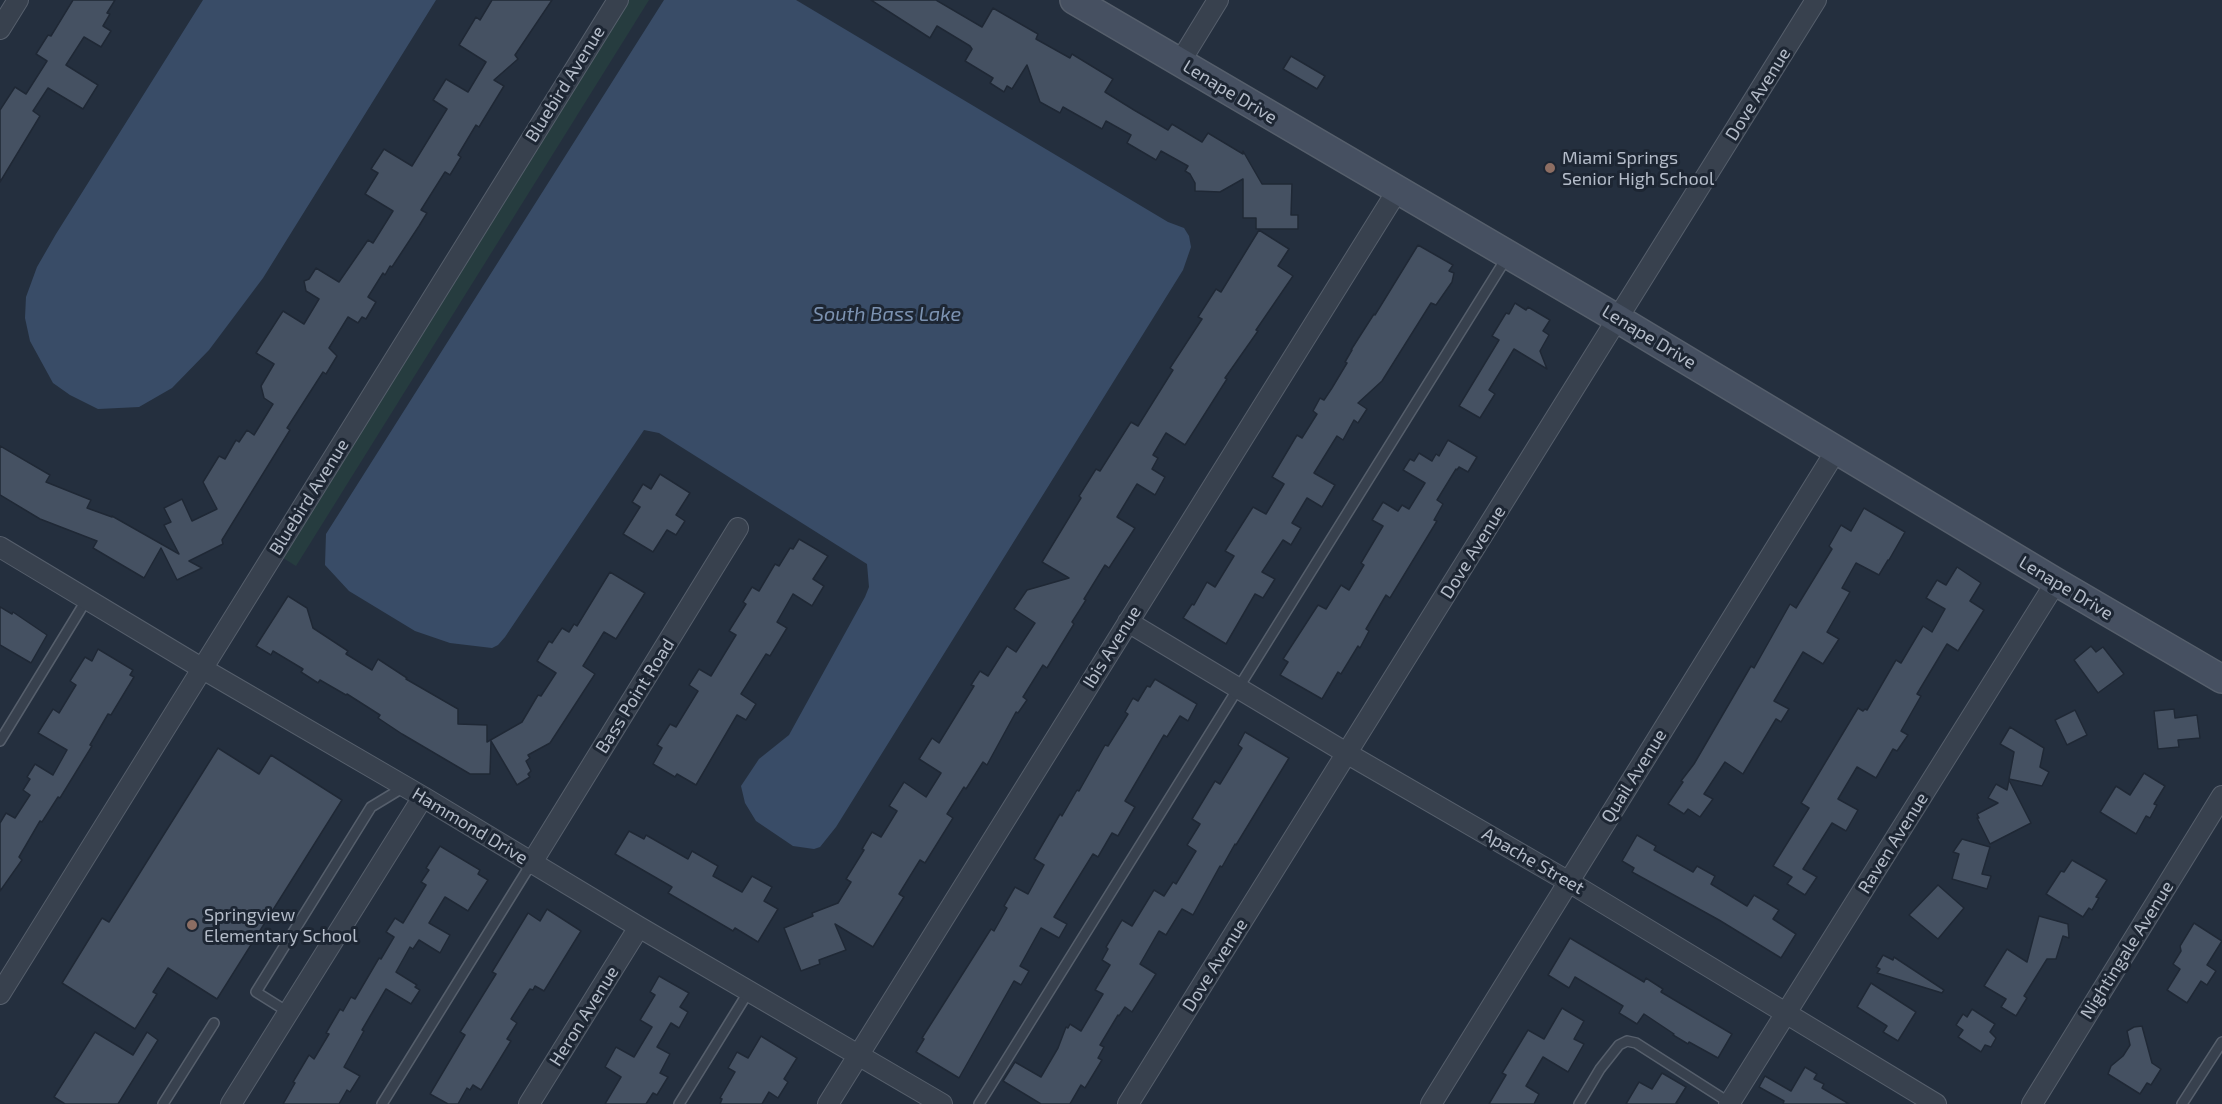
<!DOCTYPE html>
<style>
body{margin:0}
canvas{display:block;background:#242f3e}
</style>
<canvas width="2222" height="1104"></canvas>
<script>
const ctx = document.querySelector('canvas').getContext('2d');
ctx.lineJoin = 'round';
function fillPath(path, color) {
  ctx.fillStyle = color;
  ctx.fill(path, 'evenodd');
}
function poly(rows) {
  const path = new Path2D();
  for (const r of rows) {
    path.moveTo(r[0], r[1]);
    for (let i = 2; i < r.length; i += 2) path.lineTo(r[i], r[i + 1]);
  }
  return path;
}
function strokePath(path, color, width, dash) {
  ctx.strokeStyle = color;
  ctx.lineWidth = width;
  ctx.lineCap = dash ? 'butt' : 'round';
  ctx.setLineDash(dash || []);
  ctx.stroke(path);
}
function write(font, color, halo, rows, align = 'center') {
  ctx.font = font + ' "Exo 2",sans-serif';
  ctx.lineWidth = 6;
  ctx.setLineDash([]);
  ctx.textBaseline = 'middle';
  ctx.strokeStyle = halo;
  ctx.fillStyle = color;
  for (const [text, x, y, turn = 0] of rows) {
    ctx.save();
    ctx.translate(x, y);
    ctx.rotate((+turn || 0) * Math.PI / 180);
    ctx.textAlign = isNaN(turn) ? turn : align;
    if (halo) ctx.strokeText(text, 0, 0);
    ctx.fillText(text, 0, 0);
    ctx.restore();
  }
}
fillPath(poly([
 [626,0,649,0,296,566,280,556]
]), '#263c3f');
fillPath(poly([
 [203,0,436,0,263,278,209,350,172,388,139,407,98,409,70,395,53,383,30,341,25,318,26,297,37,267,56,234],
 [664,0,796,0,1168,222,1184,228,1189,236,1191,247,1183,270,836,827,820,847,814,849,793,846,756,821,745,803,741,786,759,759,789,735,865,597,869,587,867,564,659,433,644,430,505,637,498,645,492,648,450,643,415,631,349,591,325,565,326,534]
]), '#394c67');
const building = poly([
 [73,0,115,0,107,13,110,14,103,26,111,31,101,47,84,37,66,65,98,85,83,109,48,88,33,111,40,116,0,182,0,110,15,87,26,94,47,61,36,54,48,35,51,36,73,0],
 [492,0,552,0,515,55,518,59,494,80,504,86,479,127,476,125,458,155,461,157,450,175,445,172,421,210,427,213,419,226,392,267,390,266,385,275,383,273,368,297,376,302,366,319,362,317,358,323,348,317,329,348,337,356,326,374,323,372,287,428,290,430,222,540,223,544,189,561,202,568,177,580,161,548,144,578,93,548,97,541,40,519,0,495,0,446,50,475,46,482,91,500,87,508,112,517,112,516,179,554,164,525,171,522,164,508,182,499,192,521,217,509,203,482,219,456,225,459,236,440,239,442,247,430,254,435,273,404,264,398,261,386,274,364,256,353,283,311,304,324,319,299,306,291,304,281,309,279,316,268,339,282,368,240,373,243,393,211,365,194,378,173,371,169,384,149,412,166,447,109,433,100,446,79,468,92,486,62,459,45,476,17,480,20,492,0],
 [871,0,936,0,982,27,993,8,1038,34,1036,39,1070,58,1072,54,1113,79,1105,92,1134,110,1168,130,1172,124,1202,142,1208,133,1243,154,1243,151,1262,184,1292,184,1291,215,1298,215,1298,229,1256,229,1256,218,1243,218,1243,179,1220,192,1195,191,1195,183,1190,174,1185,171,1188,166,1161,151,1156,160,1127,143,1131,135,1106,121,1102,129,1063,107,1060,113,1040,102,1027,65,1012,89,1007,86,1004,92,990,83,993,78,965,61,972,49,970,46,937,26,930,38,871,0],
 [1291,56,1325,76,1317,89,1283,69,1291,56],
 [1259,230,1289,249,1278,266,1293,276,1256,330,1258,331,1225,378,1227,379,1185,445,1166,433,1153,455,1158,458,1152,469,1165,477,1155,495,1137,484,1117,517,1135,528,1109,568,1105,565,1084,599,1086,600,1072,622,1074,624,1058,650,1047,668,1043,665,1023,697,1027,700,1018,713,1016,712,987,765,983,762,966,789,964,787,947,814,953,818,925,863,920,860,899,894,904,897,873,947,835,924,846,950,819,960,820,964,801,971,784,928,813,916,812,913,838,903,851,882,846,879,864,850,862,849,872,832,881,837,897,811,889,806,904,782,926,797,941,773,919,759,932,738,939,743,974,686,971,685,980,671,988,676,1007,646,1016,652,1035,623,1014,609,1027,590,1069,578,1042,562,1081,498,1079,496,1096,469,1100,471,1131,422,1138,426,1173,370,1170,368,1202,319,1198,317,1216,289,1221,292,1259,230],
 [1418,245,1453,265,1449,271,1454,273,1452,282,1436,305,1431,303,1382,381,1358,403,1367,409,1358,423,1354,420,1343,440,1337,436,1314,473,1335,485,1322,507,1307,498,1292,523,1301,528,1291,545,1283,540,1262,572,1275,579,1263,598,1255,594,1226,644,1183,618,1192,604,1194,605,1207,582,1215,587,1234,556,1225,551,1253,507,1266,514,1284,484,1272,477,1297,435,1302,438,1317,414,1313,411,1320,398,1324,400,1332,388,1347,363,1345,362,1352,350,1351,350,1374,314,1375,315,1418,245],
 [1515,303,1526,310,1528,307,1550,320,1543,331,1549,335,1540,351,1547,369,1514,349,1489,390,1495,394,1480,418,1459,406,1499,340,1492,336,1506,313,1509,314,1515,303],
 [1448,440,1477,457,1468,472,1459,467,1457,470,1456,469,1437,500,1443,504,1434,520,1437,521,1390,598,1386,595,1366,629,1369,631,1360,648,1358,646,1341,674,1338,672,1322,699,1280,675,1288,662,1283,659,1318,605,1326,609,1341,585,1349,590,1364,565,1361,563,1383,526,1372,520,1383,502,1398,511,1402,505,1409,509,1425,483,1403,470,1410,459,1414,461,1419,453,1432,461,1436,454,1439,456,1448,440],
 [660,474,690,493,676,515,685,521,676,535,667,530,653,552,623,534,640,507,632,502,643,484,651,489,660,474],
 [1864,508,1905,532,1889,560,1888,560,1879,575,1856,563,1842,588,1850,592,1827,632,1839,639,1823,664,1803,652,1774,701,1789,709,1781,722,1776,719,1743,774,1725,762,1704,794,1713,799,1700,817,1688,809,1684,814,1668,804,1683,782,1681,781,1694,764,1751,666,1754,668,1790,604,1796,608,1832,549,1829,546,1841,525,1851,531,1864,508],
 [799,539,828,556,813,579,824,586,812,606,793,594,777,622,787,628,770,656,766,654,741,694,756,704,746,720,737,715,696,785,677,774,675,777,653,764,662,748,657,745,670,724,676,727,698,691,689,685,699,669,711,676,736,635,729,631,746,604,743,602,752,587,759,591,775,564,779,566,790,548,793,549,799,539],
 [1957,567,1981,583,1970,601,1984,610,1958,651,1947,644,1917,694,1921,696,1901,731,1908,735,1897,751,1893,749,1876,778,1857,767,1838,799,1858,810,1846,831,1832,823,1803,869,1817,877,1805,895,1787,884,1792,877,1773,866,1809,808,1801,803,1858,708,1863,711,1865,709,1867,710,1896,660,1901,663,1923,626,1932,632,1945,609,1926,598,1937,580,1946,585,1957,567],
 [610,572,645,593,616,639,604,632,583,666,595,674,550,743,528,755,530,758,526,761,531,771,528,774,530,777,517,785,491,741,490,774,470,774,402,734,378,718,380,715,347,694,346,695,320,680,318,683,301,672,303,669,273,651,271,655,256,646,288,596,307,608,313,628,348,651,346,654,372,670,378,659,407,678,406,679,458,709,458,724,487,725,487,742,522,722,538,695,541,696,556,673,537,661,549,641,552,643,562,628,569,632,574,624,577,626,610,572],
 [0,607,12,614,13,612,47,635,31,663,0,645,0,607],
 [2091,646,2096,652,2103,647,2124,674,2098,693,2074,660,2091,646],
 [98,649,133,670,130,675,134,677,111,715,108,714,90,745,92,746,60,798,58,797,42,822,40,821,19,857,22,860,0,891,0,823,6,813,15,818,30,795,23,790,30,779,27,777,35,764,53,775,67,750,38,733,53,709,59,713,76,685,70,681,85,657,92,661,98,649],
 [1155,679,1197,704,1188,721,1180,716,1167,737,1164,735,1125,801,1135,807,1118,836,1112,833,1098,857,1093,854,1054,917,1067,924,1059,938,1041,928,1020,966,1029,971,1021,985,1014,981,959,1078,916,1052,924,1039,922,1038,991,929,994,931,1007,908,1004,906,1015,887,1028,894,1044,865,1034,859,1060,814,1062,816,1077,790,1079,791,1105,745,1108,746,1128,714,1125,712,1133,698,1138,701,1147,686,1150,687,1155,679],
 [2174,709,2175,718,2197,715,2200,738,2178,740,2179,747,2158,749,2154,711,2174,709],
 [2075,710,2087,735,2067,745,2055,720,2075,710],
 [2010,727,2044,748,2040,767,2049,772,2042,786,2009,779,2014,752,2000,744,2010,727],
 [1245,732,1289,758,1236,845,1235,844,1222,867,1220,866,1193,915,1182,909,1166,935,1159,931,1140,964,1156,974,1132,1012,1125,1007,1119,1016,1118,1015,1100,1045,1104,1047,1098,1058,1102,1060,1085,1088,1081,1085,1070,1104,1041,1104,1003,1081,1015,1062,1041,1077,1058,1048,1066,1027,1068,1028,1070,1024,1081,1031,1103,994,1095,990,1110,965,1102,960,1108,949,1106,947,1122,920,1132,926,1154,890,1164,896,1173,882,1176,884,1196,851,1187,845,1200,824,1192,819,1215,781,1220,784,1242,748,1238,745,1245,732],
 [218,748,259,774,271,755,342,800,217,999,168,968,153,992,157,994,135,1029,62,983,102,918,109,922,218,748],
 [2144,773,2165,786,2154,804,2157,805,2150,818,2146,816,2136,834,2100,812,2116,786,2130,795,2144,773],
 [2009,780,2031,823,1990,844,1977,818,1979,818,1977,814,1998,803,1988,798,1996,784,2007,790,2009,780],
 [629,831,644,839,646,835,688,859,692,851,718,866,713,876,742,892,752,876,772,887,764,901,778,909,758,942,735,928,733,931,668,893,672,887,615,854,629,831],
 [1637,835,1656,846,1654,850,1693,872,1697,866,1715,876,1711,884,1747,906,1754,895,1779,910,1773,919,1796,934,1781,958,1719,920,1632,872,1634,868,1622,861,1637,835],
 [1962,839,1990,847,1982,874,1991,876,1987,889,1952,879,1959,854,1953,852,1962,839],
 [440,846,480,870,478,874,488,880,468,911,445,897,429,923,450,935,440,953,419,940,413,949,410,947,396,972,417,985,415,987,420,990,411,1004,386,989,362,1030,364,1031,344,1067,360,1076,350,1092,347,1090,339,1104,283,1104,295,1083,293,1082,309,1055,314,1059,329,1034,326,1033,340,1009,343,1011,351,997,355,999,379,958,381,959,394,937,386,932,395,918,403,923,426,885,421,882,429,870,426,868,440,846],
 [2072,860,2107,880,2096,897,2099,898,2092,910,2089,908,2083,917,2046,894,2061,871,2064,872,2072,860],
 [1938,885,1964,908,1938,939,1909,915,1938,885],
 [547,909,581,931,544,991,535,986,533,990,530,989,511,1019,517,1023,507,1039,511,1041,481,1090,473,1085,470,1090,467,1088,458,1104,448,1104,430,1094,465,1035,460,1032,496,974,492,972,528,913,540,921,547,909],
 [2039,916,2068,924,2069,938,2063,936,2056,959,2047,959,2024,996,2027,998,2016,1016,2001,1007,2006,999,1984,986,2007,949,2027,962,2039,916],
 [2194,923,2222,941,2207,965,2216,971,2207,985,2201,981,2187,1003,2167,990,2180,969,2173,964,2181,951,2180,946,2194,923],
 [1570,938,1644,982,1646,978,1663,989,1661,992,1732,1034,1718,1058,1689,1042,1688,1044,1673,1035,1674,1034,1644,1014,1637,1024,1619,1013,1623,1006,1575,977,1569,988,1548,975,1570,938],
 [1883,955,1893,960,1894,957,1944,990,1942,993,1877,973,1880,969,1876,967,1883,955],
 [659,976,689,993,680,1007,688,1012,679,1028,671,1023,657,1047,670,1054,660,1073,668,1077,657,1095,653,1093,646,1104,605,1104,621,1077,605,1067,616,1047,634,1057,652,1027,640,1020,655,995,650,992,659,976],
 [1871,983,1916,1012,1898,1041,1883,1032,1887,1026,1857,1007,1871,983],
 [1562,1008,1584,1021,1574,1039,1584,1044,1568,1072,1543,1057,1526,1086,1539,1094,1534,1104,1489,1104,1506,1075,1502,1073,1528,1030,1544,1039,1562,1008],
 [1972,1009,1995,1024,1990,1032,1996,1038,1991,1047,1985,1045,1981,1052,1958,1037,1963,1030,1956,1025,1963,1014,1967,1017,1972,1009],
 [2142,1026,2152,1063,2161,1069,2151,1085,2147,1083,2140,1094,2108,1074,2111,1066,2123,1056,2130,1045,2127,1031,2134,1027,2142,1026],
 [95,1032,133,1055,147,1032,158,1040,118,1104,65,1104,54,1097,95,1032],
 [761,1036,797,1058,784,1079,788,1082,778,1098,769,1092,762,1104,720,1104,722,1099,720,1098,735,1072,728,1068,737,1052,748,1058,761,1036],
 [1805,1067,1817,1074,1814,1079,1824,1084,1822,1088,1849,1104,1783,1104,1784,1101,1759,1087,1765,1076,1791,1091,1805,1067],
 [1662,1073,1686,1087,1676,1103,1678,1104,1626,1104,1639,1082,1652,1089,1662,1073]
]);
fillPath(building, '#455162');
strokePath(building, '#1f2835', 1.5);
const lane = poly([
 [0,741,87,599],
 [288,1012,256,992,371,807,404,787],
 [163,1104,214,1023],
 [382,1104,531,864],
 [679,1104,749,991],
 [979,1104,1507,257],
 [1579,1104,1600,1069,1619,1045,1627,1041,1636,1043,1730,1103],
 [2182,1104,2222,1042]
]);
const street = poly([
 [0,29,18,0],
 [1180,62,1218,0],
 [0,547,203,669,423,797,639,927,942,1104],
 [1128,622,1348,754,1569,882,1936,1104],
 [531,864,738,528],
 [0,994,618,0],
 [231,1104,423,797],
 [529,1104,639,927],
 [828,1104,1397,191],
 [1128,1104,1816,0],
 [1431,1104,1837,449],
 [1729,1104,2056,582],
 [2032,1104,2222,796]
]);
const secondary = poly([
 [1074,0,1618,319,2056,582,2222,679]
]);
strokePath(lane, '#565f6c', 12);
strokePath(street, '#565f6c', 22);
strokePath(secondary, '#565f6c', 30);
strokePath(lane, '#38414e', 9);
strokePath(street, '#38414e', 20);
strokePath(secondary, '#465061', 27);
for (const [x, y, r, color] of [
 [1550,168,6,"#8d6e63"],
 [192,925,6,"#8d6e63"]
]) {
  const dot = new Path2D();
  dot.arc(x, y, r, 0, 2 * Math.PI);
  ctx.fillStyle = color;
  ctx.fill(dot);
  strokePath(dot, '#1d2633', 2);
}
write('18px', '#b4bcc9', '#1d2633', [
 ["Bluebird Avenue",565,84,-58],
 ["Lenape Drive",1230,92,31],
 ["Dove Avenue",1758,94,-58],
 ["Lenape Drive",1649,337,31],
 ["Bluebird Avenue",309,497,-58],
 ["Dove Avenue",1473,552,-58],
 ["Lenape Drive",2066,588,31],
 ["Ibis Avenue",1112,647,-58],
 ["Bass Point Road",635,696,-58],
 ["Quail Avenue",1634,776,-58],
 ["Hammond Drive",470,826,31],
 ["Raven Avenue",1893,843,-58],
 ["Apache Street",1533,861,30],
 ["Nightingale Avenue",2127,950,-58],
 ["Dove Avenue",1215,965,-58],
 ["Heron Avenue",584,1016,-58]
]);
write('18px', '#b4bcc9', '#1d2633', [
 ["Miami Springs",1562,158],
 ["Senior High School",1562,179],
 ["Springview",204,915],
 ["Elementary School",204,936]
], 'left');
write('italic 20px', '#7c92b1', '#1d2633', [
 ["South Bass Lake",887,314]
]);
</script>
